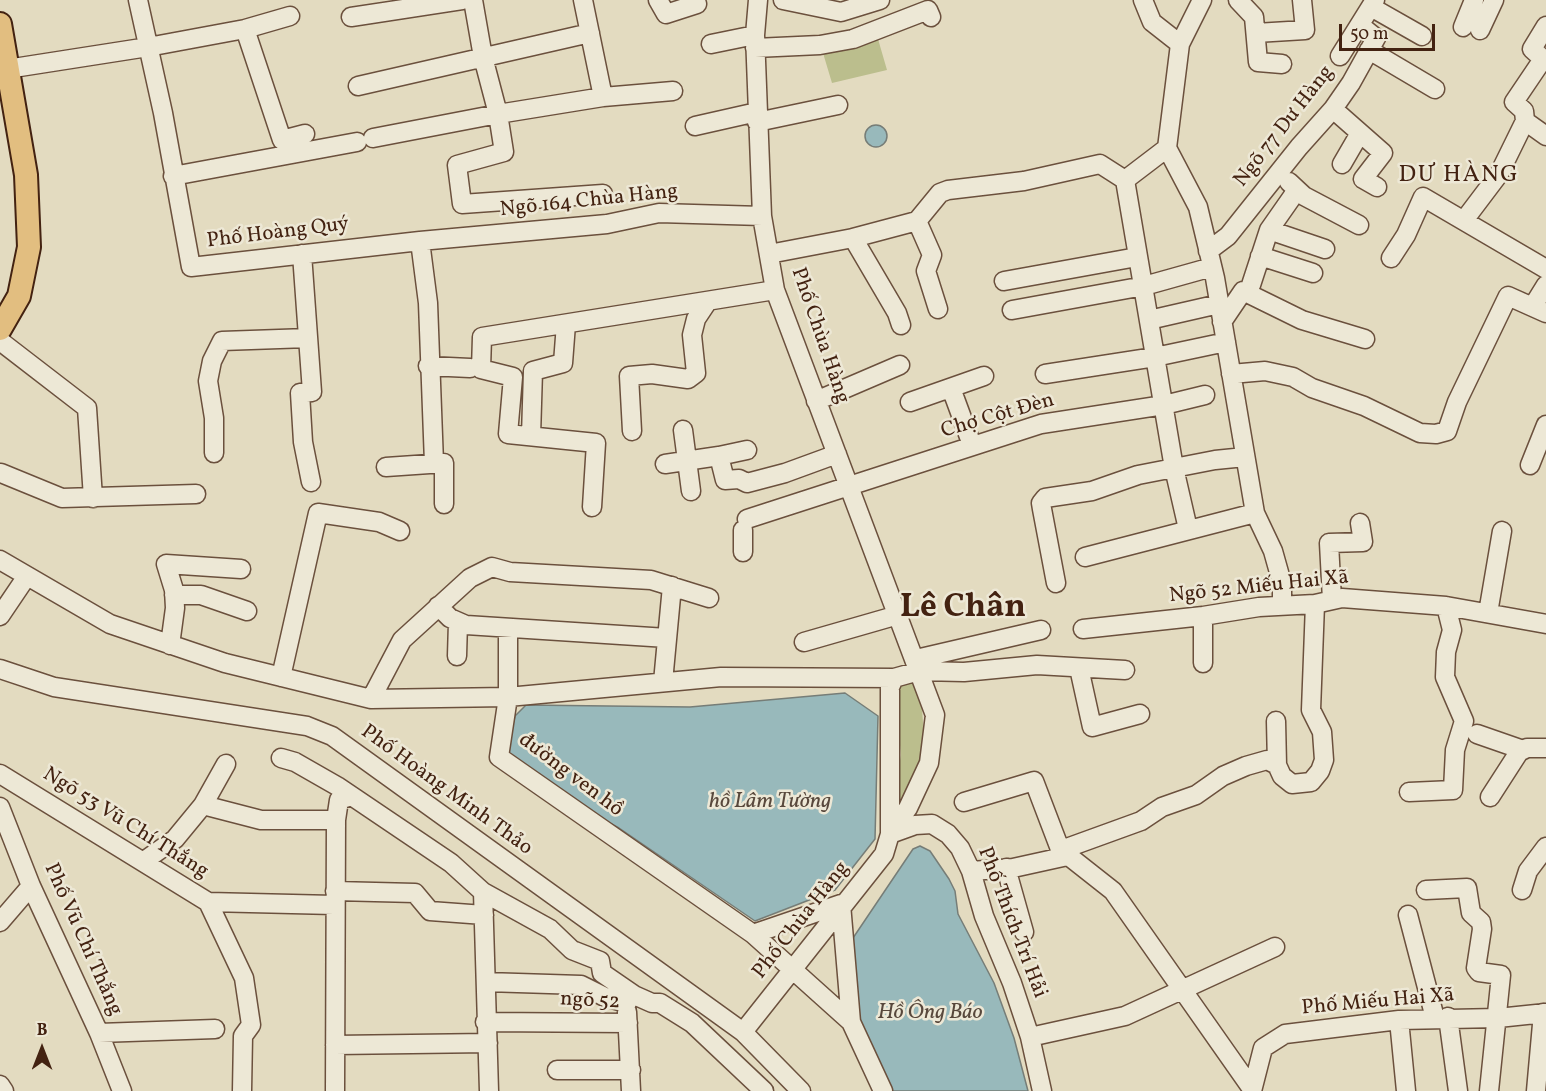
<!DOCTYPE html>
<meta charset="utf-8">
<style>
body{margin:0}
#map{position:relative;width:1546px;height:1091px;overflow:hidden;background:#e3dbc0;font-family:Vollkorn,serif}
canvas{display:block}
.north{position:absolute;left:12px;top:1019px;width:60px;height:60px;-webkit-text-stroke:4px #ede8d6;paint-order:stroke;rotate:0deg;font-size:16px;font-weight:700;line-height:24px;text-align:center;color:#432211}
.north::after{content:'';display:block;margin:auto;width:21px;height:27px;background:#432211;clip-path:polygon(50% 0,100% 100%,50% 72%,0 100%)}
.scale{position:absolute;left:1339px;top:24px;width:96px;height:27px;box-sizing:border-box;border:3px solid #432211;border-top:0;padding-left:8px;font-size:18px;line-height:21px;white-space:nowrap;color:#432211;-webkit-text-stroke:4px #ede8d6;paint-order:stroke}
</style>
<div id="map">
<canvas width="1546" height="1091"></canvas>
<div class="north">B</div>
<div class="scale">50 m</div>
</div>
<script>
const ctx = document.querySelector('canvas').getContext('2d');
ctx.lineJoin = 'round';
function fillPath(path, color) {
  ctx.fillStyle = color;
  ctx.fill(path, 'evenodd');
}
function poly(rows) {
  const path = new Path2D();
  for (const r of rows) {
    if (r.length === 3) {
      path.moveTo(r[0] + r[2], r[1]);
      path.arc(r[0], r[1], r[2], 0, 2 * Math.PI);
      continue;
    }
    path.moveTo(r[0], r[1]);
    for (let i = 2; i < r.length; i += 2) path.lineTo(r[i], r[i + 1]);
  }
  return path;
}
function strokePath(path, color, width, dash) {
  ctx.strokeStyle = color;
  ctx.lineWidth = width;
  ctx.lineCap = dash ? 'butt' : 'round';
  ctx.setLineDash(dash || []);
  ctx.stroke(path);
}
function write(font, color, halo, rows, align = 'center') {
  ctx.font = font + ' Vollkorn,serif';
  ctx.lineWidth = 5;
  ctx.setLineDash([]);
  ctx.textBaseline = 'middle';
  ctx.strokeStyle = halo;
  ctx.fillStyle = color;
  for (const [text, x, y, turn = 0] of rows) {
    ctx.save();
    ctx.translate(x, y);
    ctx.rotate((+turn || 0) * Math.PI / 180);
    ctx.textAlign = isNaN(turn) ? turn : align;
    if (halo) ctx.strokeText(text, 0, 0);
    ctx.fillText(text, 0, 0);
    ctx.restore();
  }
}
fillPath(poly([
 [878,39,887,70,832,83,823,53],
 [914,683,921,694,925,752,900,805,893,800,901,755,895,695,903,684]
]), '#bbbe8d');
const water = poly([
 [876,136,11],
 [845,693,878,716,875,839,835,890,755,921,619,828,560,797,509,760,508,745,515,716,526,705,690,707,845,693],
 [920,846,930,851,949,879,955,891,958,914,994,983,1014,1038,1028,1091,888,1091,859,1022,853,938,913,849,920,846]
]);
fillPath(water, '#98b9bb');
strokePath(water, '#767d77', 1.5);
const minor = poly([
 [138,0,163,113,191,267,420,241,428,303,434,463],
 [583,0,603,97,498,114,504,152,457,165,462,204,603,194],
 [658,0,666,14,697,4],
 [758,0,755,35,762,216,775,290,935,715,929,763,908,808,890,834],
 [783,0,841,12,880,0],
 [1143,0,1152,22,1180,44],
 [1238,0,1254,17,1258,62,1282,64],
 [1371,7,1422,36],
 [351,17,462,0],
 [1463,27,1474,0],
 [245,29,282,140,305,134],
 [1480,30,1494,0],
 [1256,33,1305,30,1302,0],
 [711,44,755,35],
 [755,48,820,45,853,39,928,10,931,17],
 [1369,50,1435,89],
 [1340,56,1375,0],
 [0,68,7,69,148,47,245,29,290,16],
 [358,86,590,33],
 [603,97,673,91],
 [1333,109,1383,153,1363,179,1377,187],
 [1525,121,1546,136],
 [757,122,838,105],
 [695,126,757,112],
 [373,138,498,114,483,57,473,0],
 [1167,148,1125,180,1174,468,1188,529],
 [1342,164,1360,133],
 [173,176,357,142],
 [1289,182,1304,196,1359,225],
 [1465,219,1499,174,1525,121,1524,111,1514,102,1543,59,1532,49,1546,26],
 [917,221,932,255,926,271,938,309],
 [1269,230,1325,249],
 [853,238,897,313,901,325],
 [420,241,607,224,659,213,762,216],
 [1208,251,1228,236,1299,147,1333,109,1351,83,1376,38,1361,26],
 [302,254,312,392,300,393,303,442,311,482],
 [769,254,853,238,917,221,940,193,948,190,1024,181,1100,164,1125,180],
 [1260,256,1313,273],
 [1391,258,1406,235,1423,197,1546,269],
 [1004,281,1137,257],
 [1251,285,1269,230,1297,190],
 [1533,306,1546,285],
 [1012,310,1144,286,1212,267],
 [1149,320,1219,304],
 [1222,322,1243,291,1302,320,1365,339],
 [0,341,87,408,93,498],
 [428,366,470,368],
 [1045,374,1155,357,1226,342],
 [1231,374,1265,371,1293,377,1312,388,1364,406,1420,433,1436,434,1447,431,1457,402,1508,296,1546,313],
 [951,388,972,445],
 [816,401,900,365],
 [910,402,984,376],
 [683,430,691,491],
 [632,431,629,376,652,374,688,379,696,373,692,335,696,319,708,301],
 [531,436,533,371,563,363,566,324],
 [214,453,214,418,208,381,212,361,222,341,308,338],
 [719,456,747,450],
 [665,464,719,456,725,480,739,479,747,483,785,473,837,454],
 [1530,465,1546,425],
 [386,467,444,463,444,504],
 [1,473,62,498,196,494],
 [592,507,596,443,508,434,513,377,481,369,482,337,775,290],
 [1255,513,1273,551,1282,583,1282,605],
 [747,519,1041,424,1164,405,1205,395],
 [743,530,743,552],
 [1085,557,1255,513,1215,278,1198,207,1167,148,1180,44,1202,0],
 [0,560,110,624,225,663,371,699,508,697,721,677,894,678],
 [1056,583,1042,509,1041,503,1045,498,1092,491,1138,475,1215,460,1245,457],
 [174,595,201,595,247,611],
 [1332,600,1329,543,1363,542,1360,523],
 [438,606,450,618,466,625,667,638],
 [1488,613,1502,531],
 [0,616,27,576],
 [1203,616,1203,663],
 [508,629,508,697,499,757,753,934,841,904,851,1022,883,1091],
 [1083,629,1203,616,1259,607,1315,604,1342,598,1446,606,1546,624],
 [804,642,898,615],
 [170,645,175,608,174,590,166,564,241,569],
 [457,656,458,622],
 [916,659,1041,630],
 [1079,668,1092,727,1140,714],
 [0,669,54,687,307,726,332,736,743,1032,801,1091],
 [281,677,318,513,379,522,400,531],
 [663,682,672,586],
 [371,699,402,640,470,578,492,567,510,572,651,580,709,598],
 [1276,721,1277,765,1282,776,1292,784,1311,782,1320,771,1324,760,1322,732,1311,710,1315,604],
 [1477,734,1523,750],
 [281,758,295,762,337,786,451,863,483,892,550,929,572,950,600,961,602,973,634,995,652,1003,660,1003,692,1023,764,1091],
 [0,774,208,902,244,978,251,1025,243,1036,242,1091],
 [1409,792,1453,790,1455,750,1464,721,1445,677,1446,652,1452,630,1446,606],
 [1490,797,1519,752,1527,748,1546,748],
 [964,802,1034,781,1063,857,1013,868,971,871],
 [203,805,261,820,336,820],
 [0,807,31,886,99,1033,122,1091],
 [890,834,915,825,932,824,948,834,960,848,971,871,984,916,1012,983,1030,1037,1042,1091],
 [1061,850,1113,891,1252,1089],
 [1061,850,1141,821,1162,807,1196,795,1223,776,1246,766,1267,760,1277,765],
 [144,861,175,839,203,805,226,764],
 [1006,868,1024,932],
 [1426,890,1467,888,1471,913,1481,922,1482,929,1476,968,1479,972,1501,975,1489,1091],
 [1522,890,1528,871,1546,847],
 [335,891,415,893,430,911,484,915],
 [483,892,489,1091],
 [208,902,334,905],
 [1408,915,1435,1018],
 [0,922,31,886],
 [753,934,851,1022],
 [486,982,581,985,605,997,627,1003],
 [627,1012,631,1091],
 [1448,1017,1458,1091],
 [1399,1020,1406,1091],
 [485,1022,628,1023],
 [743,1032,884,854,890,834,890,687,894,678,919,671,964,672,1037,665,1125,670],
 [99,1033,215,1029],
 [1030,1037,1125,1016,1275,947],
 [335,1045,488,1043],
 [557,1070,631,1070],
 [0,1085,4,1091],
 [335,1091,336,820,339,800,352,796],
 [1252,1091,1263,1048,1285,1034,1399,1020,1498,1018,1546,1013],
 [1536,1091,1543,1013]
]);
const major = poly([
 [0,24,26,175,29,247,19,296,0,329]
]);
strokePath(minor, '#6b503d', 21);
strokePath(major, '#432211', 26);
strokePath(minor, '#ede8d6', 18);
strokePath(major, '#e2be80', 22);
write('21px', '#432211', '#ede8d6', [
 ["Ngõ 77 Dư Hàng",1285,127,-52],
 ["Ngõ 164 Chùa Hàng",589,202,-6],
 ["Phố Hoàng Quý",278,234,-7],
 ["Phố Chùa Hàng",819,336,71],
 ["Chợ Cột Đèn",998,417,-16],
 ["Ngõ 52 Miếu Hai Xã",1259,588,-6],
 ["đường ven hồ",570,776,37],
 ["Phố Hoàng Minh Thảo",446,791,36],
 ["Ngõ 53 Vũ Chí Thắng",125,824,32],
 ["Phố Chùa Hàng",802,921,-52],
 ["Phố Thích Trí Hải",1011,923,69],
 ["Phố Vũ Chí Thắng",82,940,66],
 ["ngõ 52",590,1002,3],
 ["Phố Miếu Hai Xã",1378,1003,-5]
]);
write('italic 22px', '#58483c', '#ede8d6', [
 ["hồ Lâm Tường",770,803],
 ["Hồ Ông Báo",930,1014]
]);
ctx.letterSpacing = '1.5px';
write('24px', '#432211', '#ede8d6', [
 ["DƯ HÀNG",1459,177]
]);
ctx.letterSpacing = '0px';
write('bold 33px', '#432211', '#ede8d6', [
 ["Lê Chân",963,610]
]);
</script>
